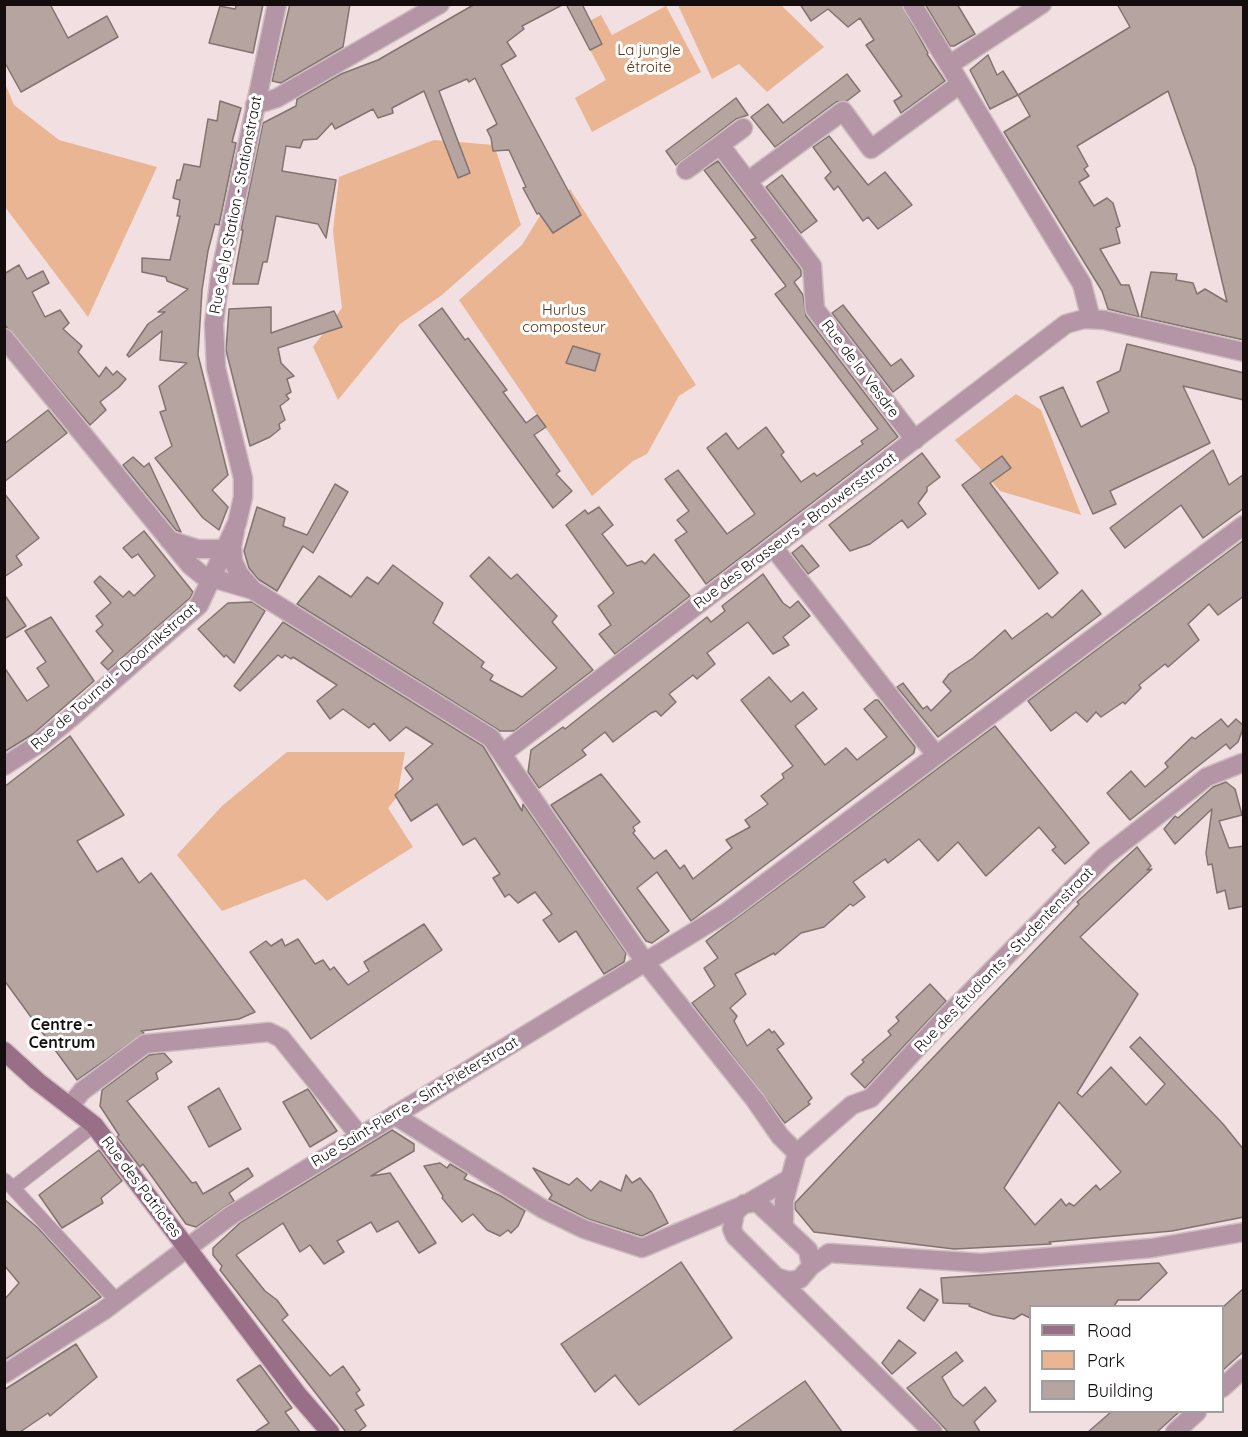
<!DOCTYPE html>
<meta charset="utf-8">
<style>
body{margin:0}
#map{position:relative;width:1248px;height:1437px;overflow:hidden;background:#f2dfe1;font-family:Quicksand,sans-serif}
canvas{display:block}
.frame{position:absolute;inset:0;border:6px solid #130d0e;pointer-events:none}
.legend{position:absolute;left:1029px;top:1305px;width:195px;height:108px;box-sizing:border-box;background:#fff;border:2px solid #a19e9f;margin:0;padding:8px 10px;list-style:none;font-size:18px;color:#130d0e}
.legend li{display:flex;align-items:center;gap:12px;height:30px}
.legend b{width:30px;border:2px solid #a19e9f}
</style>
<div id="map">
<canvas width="1248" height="1437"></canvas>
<div class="frame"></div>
<ul class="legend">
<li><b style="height:8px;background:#996e87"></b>Road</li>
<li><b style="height:16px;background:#e9b592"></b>Park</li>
<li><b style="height:16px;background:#b5a4a0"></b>Building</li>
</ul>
</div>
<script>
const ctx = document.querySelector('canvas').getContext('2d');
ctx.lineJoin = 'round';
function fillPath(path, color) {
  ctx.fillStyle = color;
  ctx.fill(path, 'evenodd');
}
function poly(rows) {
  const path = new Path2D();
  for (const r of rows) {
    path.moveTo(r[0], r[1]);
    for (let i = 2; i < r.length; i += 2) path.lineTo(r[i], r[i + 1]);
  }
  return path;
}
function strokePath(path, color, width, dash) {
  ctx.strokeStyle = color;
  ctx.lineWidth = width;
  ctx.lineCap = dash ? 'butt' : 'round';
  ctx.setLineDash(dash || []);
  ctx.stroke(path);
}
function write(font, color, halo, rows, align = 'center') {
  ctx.font = font + ' Quicksand,sans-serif';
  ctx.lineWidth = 6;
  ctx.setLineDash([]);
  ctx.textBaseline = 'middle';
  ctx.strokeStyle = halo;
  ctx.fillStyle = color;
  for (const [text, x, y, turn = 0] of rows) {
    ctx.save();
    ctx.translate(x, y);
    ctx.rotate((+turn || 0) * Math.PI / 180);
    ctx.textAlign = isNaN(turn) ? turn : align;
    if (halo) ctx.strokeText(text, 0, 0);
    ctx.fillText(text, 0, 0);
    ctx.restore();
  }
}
fillPath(poly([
 [678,5,781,5,824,47,767,92,739,64,712,79],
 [666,6,701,72,592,132,575,98,606,80,578,27,601,15,612,35],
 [4,81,14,105,59,140,157,167,88,317,5,207],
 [434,140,494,145,521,225,442,295,400,324,338,400,313,347,342,308,333,231,339,177],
 [570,189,696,385,679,396,647,454,633,461,592,496,459,300,522,245,543,211],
 [1016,394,1041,410,1081,515,1000,491,955,440],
 [287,752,405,752,397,797,388,808,413,847,327,901,305,879,222,911,177,855,222,806]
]), '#e9b592');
const building = poly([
 [4,4,50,4,68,38,107,16,118,37,21,92,4,61,4,4],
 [237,4,263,4,253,53,209,43,220,6,235,9,237,4],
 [290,4,350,4,343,47,281,83,272,81,290,4],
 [475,4,564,4,522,26,524,29,507,42,516,56,501,65,581,215,553,233,539,213,537,214,523,188,526,187,509,150,493,151,491,138,487,130,497,124,475,78,469,82,467,79,439,91,470,173,458,178,424,91,392,108,393,113,378,118,373,109,335,129,332,123,317,139,303,140,300,148,286,146,282,171,336,180,326,238,318,224,276,216,267,262,263,262,258,284,233,284,243,230,241,230,263,123,296,106,297,99,341,74,378,60,475,4],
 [566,4,582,4,602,44,590,50,566,4],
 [800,4,901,4,928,53,927,54,945,81,901,113,894,101,902,96,866,45,874,40,860,18,848,27,828,9,811,21,800,4],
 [925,4,957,4,975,34,954,46,950,46,925,4],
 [1117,4,1244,4,1244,340,1141,317,1151,272,1177,274,1176,280,1193,283,1197,294,1205,289,1227,302,1195,167,1168,91,1077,146,1088,166,1084,169,1089,176,1079,182,1087,195,1094,206,1107,198,1113,203,1120,226,1116,228,1120,243,1100,249,1121,285,1129,285,1139,317,1108,309,1102,291,1004,132,1030,116,1018,95,1130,27,1117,4],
 [988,55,997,75,1003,71,1018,95,990,109,970,70,988,55],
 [847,74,860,91,847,101,836,102,775,147,751,117,768,104,783,123,847,74],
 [736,98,748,115,736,119,676,165,666,151,736,98],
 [220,101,241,108,232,142,236,143,219,225,215,224,208,251,202,290,198,355,228,475,212,490,228,507,219,530,203,518,155,458,172,446,160,412,166,410,159,386,187,363,160,360,162,331,129,357,127,355,148,324,165,312,158,312,188,289,167,281,166,277,142,272,142,258,170,260,180,216,177,216,180,200,173,198,177,180,180,180,184,164,200,167,208,119,217,121,220,101],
 [829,136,868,185,885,172,912,205,878,229,868,217,863,221,838,186,834,190,825,178,831,172,813,147,829,136],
 [718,161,801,270,801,276,794,282,803,295,806,316,898,437,706,584,675,540,687,532,677,520,689,511,665,479,678,470,727,534,755,514,707,448,726,433,738,449,766,427,784,452,781,455,801,482,814,473,817,476,863,444,861,441,878,429,775,294,786,286,751,240,756,238,704,170,718,161],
 [782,175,817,221,801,233,766,187,782,175],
 [19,265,27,279,43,271,49,283,32,292,45,317,60,310,69,323,63,329,82,346,78,352,99,377,106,367,113,375,117,371,126,379,119,387,100,402,106,410,90,425,4,324,4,274,19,265],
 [843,305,891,366,901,359,914,376,893,392,832,313,843,305],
 [271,307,271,333,334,311,342,327,278,348,281,363,294,376,287,379,291,392,286,395,289,399,280,406,285,420,279,424,280,429,270,437,250,446,226,350,229,309,271,307],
 [442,308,465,340,468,338,507,390,503,392,526,423,537,415,546,427,534,435,560,471,556,474,572,491,553,508,419,325,442,308],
 [1127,344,1244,373,1244,400,1183,386,1210,443,1110,491,1116,504,1093,514,1040,397,1063,387,1081,427,1109,412,1097,382,1120,371,1127,344],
 [573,346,600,354,595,371,566,363,573,346],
 [48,410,67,433,4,482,4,444,48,410],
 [1213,450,1229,485,1244,474,1244,508,1203,538,1181,505,1125,548,1110,528,1213,450],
 [922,453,940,477,927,487,927,491,918,503,926,514,908,528,902,520,870,544,850,551,829,525,922,453],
 [1002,456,1011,468,990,483,1058,573,1039,589,962,485,1002,456],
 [133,457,144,467,149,463,181,532,176,530,123,465,133,457],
 [335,484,348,492,313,553,303,546,277,591,258,579,249,568,244,551,257,507,285,518,283,526,307,535,335,484],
 [4,493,39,538,16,556,22,565,4,577,4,493],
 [599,507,613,525,602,534,627,566,642,561,645,564,654,554,690,596,615,654,599,634,611,625,598,606,614,593,566,525,585,510,588,514,599,507],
 [144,531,193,592,190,598,108,670,101,663,113,651,96,631,103,625,96,616,111,603,94,582,100,576,123,597,129,591,134,596,155,576,138,554,132,558,123,548,144,531],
 [1244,540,1244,596,1218,615,1209,604,1188,624,1199,640,1168,667,1165,664,1139,685,1141,688,1125,704,1123,702,1101,717,1096,712,1087,722,1076,712,1051,731,1028,701,1244,540],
 [802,545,819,566,808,574,792,553,802,545],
 [489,557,511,579,517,574,557,616,552,622,593,670,514,731,500,731,297,604,319,576,351,597,367,577,378,584,393,565,443,603,433,623,484,662,481,667,493,675,490,680,522,697,557,668,470,576,489,557],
 [763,574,783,603,790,608,798,601,810,616,783,637,789,645,773,654,748,622,707,653,715,664,697,679,693,675,669,694,676,702,661,716,656,711,651,713,613,742,605,732,582,750,586,755,539,788,528,772,531,750,563,727,565,729,707,617,711,622,725,611,722,606,763,574],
 [1082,590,1101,614,938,737,897,687,903,683,923,709,927,706,931,711,951,691,943,682,949,674,973,658,1005,630,1012,639,1047,613,1052,618,1082,590],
 [4,594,26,626,4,639,4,594],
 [252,602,265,611,234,663,226,655,224,657,198,629,228,603,252,602],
 [51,617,94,681,33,734,4,752,4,667,27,701,49,686,37,668,46,662,25,631,51,617],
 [283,622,483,746,522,811,523,804,626,953,624,962,604,974,576,931,559,942,543,920,552,914,535,892,518,903,509,894,505,897,493,878,500,874,475,838,463,845,437,804,411,821,395,795,413,779,405,768,433,744,406,727,390,741,374,723,369,728,343,709,330,719,317,701,337,685,293,657,291,659,285,655,282,658,278,655,240,691,234,686,283,622],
 [769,677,791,702,803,692,817,709,795,726,825,765,846,748,857,760,887,737,864,709,875,700,878,700,915,747,914,753,691,921,657,872,637,888,669,931,652,943,646,941,551,805,601,774,640,822,633,827,635,831,633,833,654,859,666,850,680,869,684,865,693,879,732,848,726,840,750,827,745,820,768,804,761,796,784,778,782,774,793,766,741,700,769,677],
 [1221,719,1228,727,1236,719,1244,726,1238,742,1230,749,1226,744,1130,820,1107,793,1131,771,1145,787,1168,767,1165,763,1192,737,1195,739,1221,719],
 [995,726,1089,843,1065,864,1052,850,1056,847,1039,827,986,876,958,842,938,861,919,839,888,863,885,859,853,882,865,897,853,906,850,904,824,927,801,933,775,955,774,953,735,974,746,994,730,1008,737,1016,734,1021,747,1046,769,1029,772,1033,774,1031,784,1044,777,1049,812,1098,808,1102,810,1104,785,1123,692,1003,715,986,704,968,718,958,706,941,995,726],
 [70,736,124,815,77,841,97,872,122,858,139,883,151,873,255,1012,239,1019,141,1031,144,1033,77,1080,4,980,4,787,70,736],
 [1226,782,1235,789,1242,815,1219,821,1229,848,1244,846,1244,906,1229,909,1225,890,1217,893,1212,864,1208,865,1206,853,1212,809,1175,844,1164,829,1175,816,1178,818,1213,787,1226,782],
 [1137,847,1151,866,1147,870,1152,869,1080,937,1138,994,1077,1093,1082,1097,1111,1067,1146,1105,1165,1084,1130,1047,1140,1037,1223,1124,1244,1150,1244,1217,1172,1231,1049,1242,1051,1244,954,1249,814,1232,795,1209,795,1203,1079,904,1077,902,1137,847],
 [1059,1102,1121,1172,1100,1190,1096,1185,1074,1206,1069,1203,1066,1206,1061,1199,1035,1225,1004,1188,1059,1102],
 [424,924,442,950,311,1039,250,952,266,941,271,946,282,939,285,946,298,939,315,964,323,960,330,970,334,967,348,985,369,971,364,962,424,924],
 [930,984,946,1001,865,1088,851,1074,864,1062,862,1060,891,1035,888,1031,899,1021,896,1017,930,984],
 [164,1053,172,1062,156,1073,158,1079,127,1101,192,1183,196,1182,203,1194,248,1168,253,1176,229,1193,234,1201,196,1227,186,1224,143,1164,140,1167,117,1137,119,1135,100,1106,102,1090,149,1055,164,1053],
 [219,1088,241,1129,209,1147,188,1107,219,1088],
 [308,1089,337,1131,310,1147,283,1102,308,1089],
 [392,1130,414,1144,414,1151,371,1176,390,1173,436,1243,419,1253,398,1221,377,1232,371,1222,337,1241,344,1252,324,1264,310,1245,300,1252,283,1223,236,1255,265,1291,277,1300,288,1315,282,1320,330,1376,343,1366,360,1390,356,1393,364,1405,355,1410,366,1426,358,1432,346,1432,220,1270,222,1266,213,1255,213,1248,241,1222,392,1130],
 [99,1150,122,1181,101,1198,103,1203,62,1228,39,1195,99,1150],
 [440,1163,447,1168,450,1164,467,1174,464,1179,501,1196,525,1211,518,1226,511,1233,508,1230,500,1236,487,1230,473,1214,462,1222,442,1198,443,1196,424,1166,440,1163],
 [533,1168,569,1185,577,1178,591,1191,600,1181,621,1191,626,1175,632,1183,640,1178,652,1193,668,1223,642,1236,588,1219,549,1199,552,1195,533,1168],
 [4,1199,38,1228,101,1297,4,1360,4,1300,19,1283,4,1265,4,1199],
 [681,1262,732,1338,639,1405,615,1375,595,1392,561,1344,681,1262],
 [1159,1263,1167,1273,1139,1300,1118,1300,1114,1306,1030,1306,1030,1318,1022,1314,1014,1319,993,1315,969,1306,970,1304,943,1303,941,1278,1159,1263],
 [1244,1288,1244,1351,1222,1371,1222,1308,1244,1288],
 [920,1289,938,1300,924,1321,907,1308,920,1289],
 [899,1340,916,1353,892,1374,882,1363,899,1340],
 [76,1344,97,1377,50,1416,48,1413,20,1432,8,1432,4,1427,4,1390,76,1344],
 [956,1352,963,1361,942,1377,953,1397,963,1406,985,1387,996,1401,974,1422,980,1432,948,1432,907,1388,956,1352],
 [260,1365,292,1408,285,1412,300,1432,255,1432,269,1423,237,1380,260,1365],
 [805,1381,842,1432,732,1432,805,1381],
 [1111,1412,1179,1412,1157,1432,1088,1432,1111,1412]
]);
fillPath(building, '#b5a4a0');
strokePath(building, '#837370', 1.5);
const pedestrian = poly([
 [4,1180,13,1188,94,1125],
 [13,1188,117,1301]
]);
const minor = poly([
 [912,4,1082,284,1091,319],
 [949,65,1042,4],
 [255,105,277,98,440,4],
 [720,145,812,266,815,309,915,440],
 [686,170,743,128],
 [748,181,843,111,871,149,960,84],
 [4,338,190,565,202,575,253,590],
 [235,531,232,546,233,561,239,574,253,590,491,738,645,962,755,1100,780,1136,797,1153],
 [169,540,198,549,223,549],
 [773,547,936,755],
 [503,753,1066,324,1084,319,1104,320,1244,352],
 [70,1106,82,1091,145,1044,269,1032,281,1038,359,1135],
 [394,1115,543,1209,584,1229,642,1248,739,1207],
 [750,1202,789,1179],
 [757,1202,808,1250,811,1266,800,1279,789,1281,776,1277,735,1236,732,1229,735,1212,744,1204,757,1202],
 [784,1225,784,1201,797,1153,852,1105,871,1098,942,1021,1104,857,1207,777,1242,763],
 [811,1266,829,1253,982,1263,1152,1248,1244,1232],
 [776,1277,933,1432],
 [1222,1388,1244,1368],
 [1175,1432,1197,1412]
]);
const tertiary = poly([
 [4,766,40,743,73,716,199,605,237,523,243,497,243,478,216,368,214,324,220,276,277,4],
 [4,1374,103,1311,230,1216,727,912,1244,525]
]);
const secondary = poly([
 [4,1051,37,1081,94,1125,298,1395,330,1432]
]);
strokePath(pedestrian, '#cebdbf', 16);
strokePath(minor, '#cebdbf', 21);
strokePath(tertiary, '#cebdbf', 21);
strokePath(secondary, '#cebdbf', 21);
strokePath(pedestrian, '#b395a5', 14);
strokePath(minor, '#b395a5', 18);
strokePath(tertiary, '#b395a5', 18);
strokePath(secondary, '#996e87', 18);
write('15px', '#5b3211', '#fff', [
 ["La jungle",649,50],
 ["étroite",649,67],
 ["Hurlus",564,310],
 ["composteur",564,327]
]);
write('15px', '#130d0e', '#fff', [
 ["Rue de la Station - Stationstraat",236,205,-79],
 ["Rue de la Vesdre",860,369,53],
 ["Rue des Brasseurs - Brouwersstraat",795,531,-37],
 ["Rue de Tournai - Doornikstraat",114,677,-41],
 ["Rue des Étudiants - Studentenstraat",1004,960,-46],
 ["Rue Saint-Pierre - Sint-Pieterstraat",415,1102,-31],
 ["Rue des Patriotes",141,1187,53]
]);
write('bold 16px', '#130d0e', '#fff', [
 ["Centre -",62,1025],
 ["Centrum",62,1043]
]);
</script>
